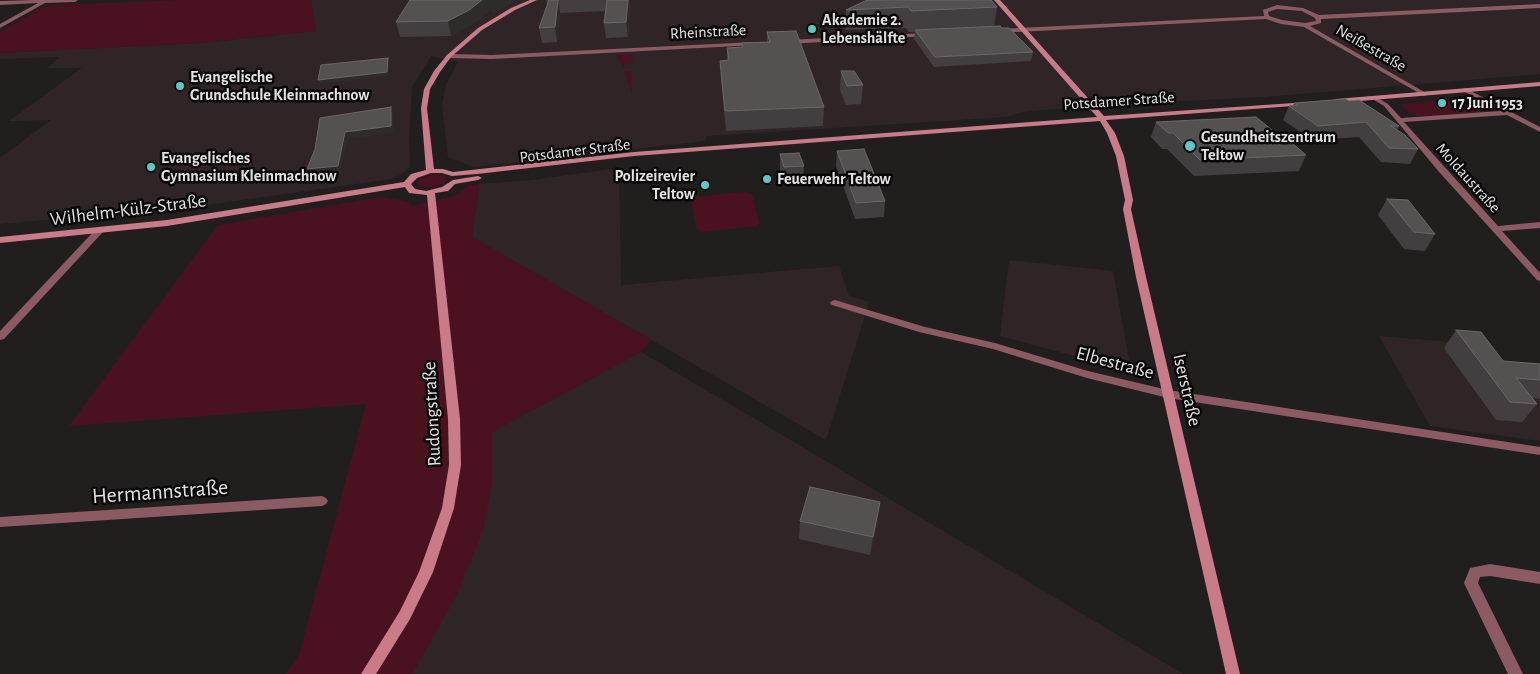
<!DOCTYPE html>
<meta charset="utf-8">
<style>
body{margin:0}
canvas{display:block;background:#211e1e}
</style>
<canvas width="1540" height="674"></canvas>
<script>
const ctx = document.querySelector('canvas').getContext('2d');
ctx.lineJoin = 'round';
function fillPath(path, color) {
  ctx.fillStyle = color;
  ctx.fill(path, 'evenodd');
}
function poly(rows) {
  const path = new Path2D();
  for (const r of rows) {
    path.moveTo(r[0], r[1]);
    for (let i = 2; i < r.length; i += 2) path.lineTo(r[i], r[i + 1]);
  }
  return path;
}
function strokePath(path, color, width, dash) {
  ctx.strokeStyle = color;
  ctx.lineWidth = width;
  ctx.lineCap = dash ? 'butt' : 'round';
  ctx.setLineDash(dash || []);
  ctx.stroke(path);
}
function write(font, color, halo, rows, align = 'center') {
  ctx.font = font + ' "Alegreya Sans",sans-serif';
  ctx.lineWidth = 5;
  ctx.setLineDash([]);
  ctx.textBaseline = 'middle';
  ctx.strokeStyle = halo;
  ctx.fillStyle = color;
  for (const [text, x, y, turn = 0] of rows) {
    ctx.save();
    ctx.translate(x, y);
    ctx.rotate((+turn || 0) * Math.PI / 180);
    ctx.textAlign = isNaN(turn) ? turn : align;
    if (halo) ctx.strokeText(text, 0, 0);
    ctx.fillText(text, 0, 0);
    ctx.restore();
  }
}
fillPath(poly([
 [311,0,1540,0,1540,74,1263,97,1164,102,1127,103,1108,96,1066,97,1066,108,1022,112,1007,117,707,136,705,141,474,167,448,157,442,105,446,84,458,62,431,56,412,87,409,136,410,167,400,175,391,179,192,207,0,224,0,158,51,120,9,121,82,68,47,68,60,57,0,59,0,53,202,43,316,31],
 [619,168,621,285,839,266,849,296,869,302,826,440,472,237,479,184,532,180],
 [1009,260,1113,271,1131,371,1000,336],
 [1379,336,1472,344,1488,364,1540,368,1540,441,1430,426],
 [641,352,762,423,1183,674,412,674,457,594,492,485,492,432]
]), '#2f2526');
fillPath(poly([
 [185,0,311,0,316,31,202,43,0,53,0,32,43,7,53,5],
 [616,55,633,55,632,63,624,64,625,71,632,71,632,97,625,71],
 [1468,98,1488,106,1491,111,1420,116,1408,112,1401,104],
 [431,175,441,175,446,177,446,181,433,188,418,186,418,180],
 [479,184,472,237,651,340,641,352,492,432,492,485,483,531,457,594,412,674,286,674,299,655,366,404,69,426,218,225,381,197,406,201,412,206,454,196,468,186],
 [745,192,752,194,759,223,757,226,703,232,697,231,691,201,693,197]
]), '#4a1220');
fillPath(poly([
 [35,0,78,0,75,2,45,3,0,28,0,24,38,3,0,5,0,1,35,0],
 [1540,4,1540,8,1321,19,1321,23,1310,26,1426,93,1427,94,1424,96,1304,27,1281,24,1266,19,998,33,995,31,998,29,1264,16,1263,10,1277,5,1303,8,1319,15,1540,4],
 [1277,9,1302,11,1315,18,1316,21,1305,23,1282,20,1269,16,1268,12,1277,9],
 [926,33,928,34,928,36,788,44,785,42,788,40,926,33],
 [754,42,756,43,756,45,492,59,449,58,446,56,449,54,492,55,754,42],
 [1465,88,1540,127,1540,132,1507,115,1404,122,1498,226,1540,222,1540,228,1502,231,1540,273,1540,281,1537,280,1440,173,1384,106,1371,98,1376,97,1388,104,1401,118,1500,111,1463,91,1462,90,1465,88],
 [99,228,103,231,102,233,4,339,0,340,0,331,96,229,99,228],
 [835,300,925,327,995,343,1088,371,1168,390,1540,447,1540,455,1168,398,1087,378,993,349,919,332,832,305,830,303,832,301,835,300],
 [322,496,326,498,328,501,326,504,322,506,0,527,0,517,322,496],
 [1490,564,1540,572,1540,584,1490,576,1480,577,1478,583,1523,674,1508,674,1464,583,1470,568,1490,564]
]), '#8b5a62');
fillPath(poly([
 [530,0,537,0,515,10,482,30,451,57,440,72,430,89,427,108,434,169,443,169,453,172,634,152,1097,117,994,0,1000,0,1104,116,1308,102,1308,104,1306,105,1106,120,1115,133,1124,156,1133,200,1131,209,1146,277,1240,674,1226,674,1136,277,1123,209,1125,200,1116,156,1107,133,1100,121,634,156,477,174,452,176,442,173,431,173,417,178,411,184,415,189,426,191,442,187,453,180,478,176,482,178,478,180,455,184,448,191,435,193,460,419,461,465,454,508,433,572,410,619,376,674,361,674,400,611,419,572,442,508,449,465,448,419,427,195,409,193,405,187,167,226,0,243,0,237,167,220,404,182,411,174,426,170,421,108,424,89,434,71,447,55,478,28,511,8,530,0],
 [1540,82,1540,86,1336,103,1333,101,1336,99,1540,82]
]), '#ca7b88');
fillPath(poly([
 [546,0,630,0,628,37,606,38,604,23,606,11,560,13,557,42,542,43,539,28,547,6],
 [867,0,997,7,994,26,1002,28,1033,52,1031,61,934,67,914,39,915,32,909,32,906,28,845,30,846,10],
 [513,2,493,13,492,9,472,24,451,36,400,37,396,22],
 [767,32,824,107,823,126,726,131,721,79,720,61,727,60,727,48,742,47,742,43,767,42],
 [841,71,863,85,861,104,846,105,840,90],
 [1349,101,1399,126,1397,130,1418,149,1410,164,1381,162,1359,137,1312,140,1283,120,1289,106,1293,105,1295,103],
 [1156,122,1288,143,1306,155,1299,171,1194,176,1167,149,1162,149,1151,137],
 [837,151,885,201,884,217,855,219,836,166],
 [780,154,804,166,803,182,784,183,780,170],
 [1387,199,1435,234,1425,251,1404,249,1378,215],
 [1456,330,1503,361,1540,364,1540,399,1533,398,1537,404,1522,422,1496,420,1444,348],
 [800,521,878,521,870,555,799,539]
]), '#433f40');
fillPath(poly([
 [482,0,519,0,513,2,493,13,492,9,472,24,451,36,448,21],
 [558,0,560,13,557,42,555,27],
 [628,0,630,0,628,37,626,22],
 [388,58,389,63,389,76,320,84,318,80],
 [391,107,393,114,393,133,348,139,340,173,310,177,307,169,345,132],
 [880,502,878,521,870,555,873,537]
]), '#2e2b2b');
const building = poly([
 [410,0,482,0,469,10,448,21,396,22,410,0],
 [549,0,558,0,555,27,539,28,549,0],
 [607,0,628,0,626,22,604,23,607,0],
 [867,0,991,0,997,7,911,11,908,7,846,10,867,0],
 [1000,26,1002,28,1009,28,1033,52,935,57,915,30,1000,26],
 [796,31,824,107,725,111,720,61,729,60,727,48,743,47,742,43,770,42,767,32,796,31],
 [388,58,387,72,318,80,321,65,388,58],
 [841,71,854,71,863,85,847,86,841,71],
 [1345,99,1349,101,1359,100,1399,126,1391,126,1405,135,1418,149,1389,148,1366,122,1318,126,1289,106,1298,105,1295,103,1345,99],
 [391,107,391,126,345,132,338,166,307,169,315,149,320,118,391,107],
 [1256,117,1288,143,1292,143,1306,155,1200,160,1173,133,1168,133,1156,122,1256,117],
 [864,149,885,201,856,203,837,151,864,149],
 [799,153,804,166,784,167,780,154,799,153],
 [1387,199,1408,200,1435,234,1414,232,1387,199],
 [1456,330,1481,332,1503,361,1540,364,1540,380,1516,378,1537,404,1510,402,1456,330],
 [810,487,880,502,873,537,800,521,810,487]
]);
fillPath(building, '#545151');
strokePath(building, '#6b6768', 1);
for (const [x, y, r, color] of [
 [812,29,5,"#55cdc6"],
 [180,86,5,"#55cdc6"],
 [1442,103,5,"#55cdc6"],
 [1190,146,6,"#55cdc6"],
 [151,167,5,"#55cdc6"],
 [767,179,5,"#55cdc6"],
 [705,185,5,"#55cdc6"]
]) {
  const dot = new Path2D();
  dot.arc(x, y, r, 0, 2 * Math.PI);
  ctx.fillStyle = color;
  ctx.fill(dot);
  strokePath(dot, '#090808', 2);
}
write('bold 16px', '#e3e1e1', '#090808', [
 ["Akademie 2.",822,20],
 ["Lebenshälfte",822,38],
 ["Evangelische",190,77],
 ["Grundschule Kleinmachnow",190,95],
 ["17 Juni 1953",1452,103],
 ["Gesundheitszentrum",1201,137],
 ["Teltow",1201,155],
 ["Evangelisches",161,158],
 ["Gymnasium Kleinmachnow",161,176],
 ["Polizeirevier",695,176,"right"],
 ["Teltow",695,194,"right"],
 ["Feuerwehr Teltow",777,179]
], 'left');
write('16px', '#e3e1e1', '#090808', [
 ["Rheinstraße",708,32,-3],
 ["Neißestraße",1371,48,30],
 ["Potsdamer Straße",1119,101,-4],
 ["Potsdamer Straße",575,151,-7],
 ["Moldaustraße",1468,178,48]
]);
write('19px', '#e3e1e1', '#090808', [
 ["Wilhelm-Külz-Straße",128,210,-7],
 ["Elbestraße",1115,363,15],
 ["Iserstraße",1187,390,77],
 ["Rudongstraße",432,414,-93]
]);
write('22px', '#e3e1e1', '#090808', [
 ["Hermannstraße",160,492,-4]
]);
</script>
